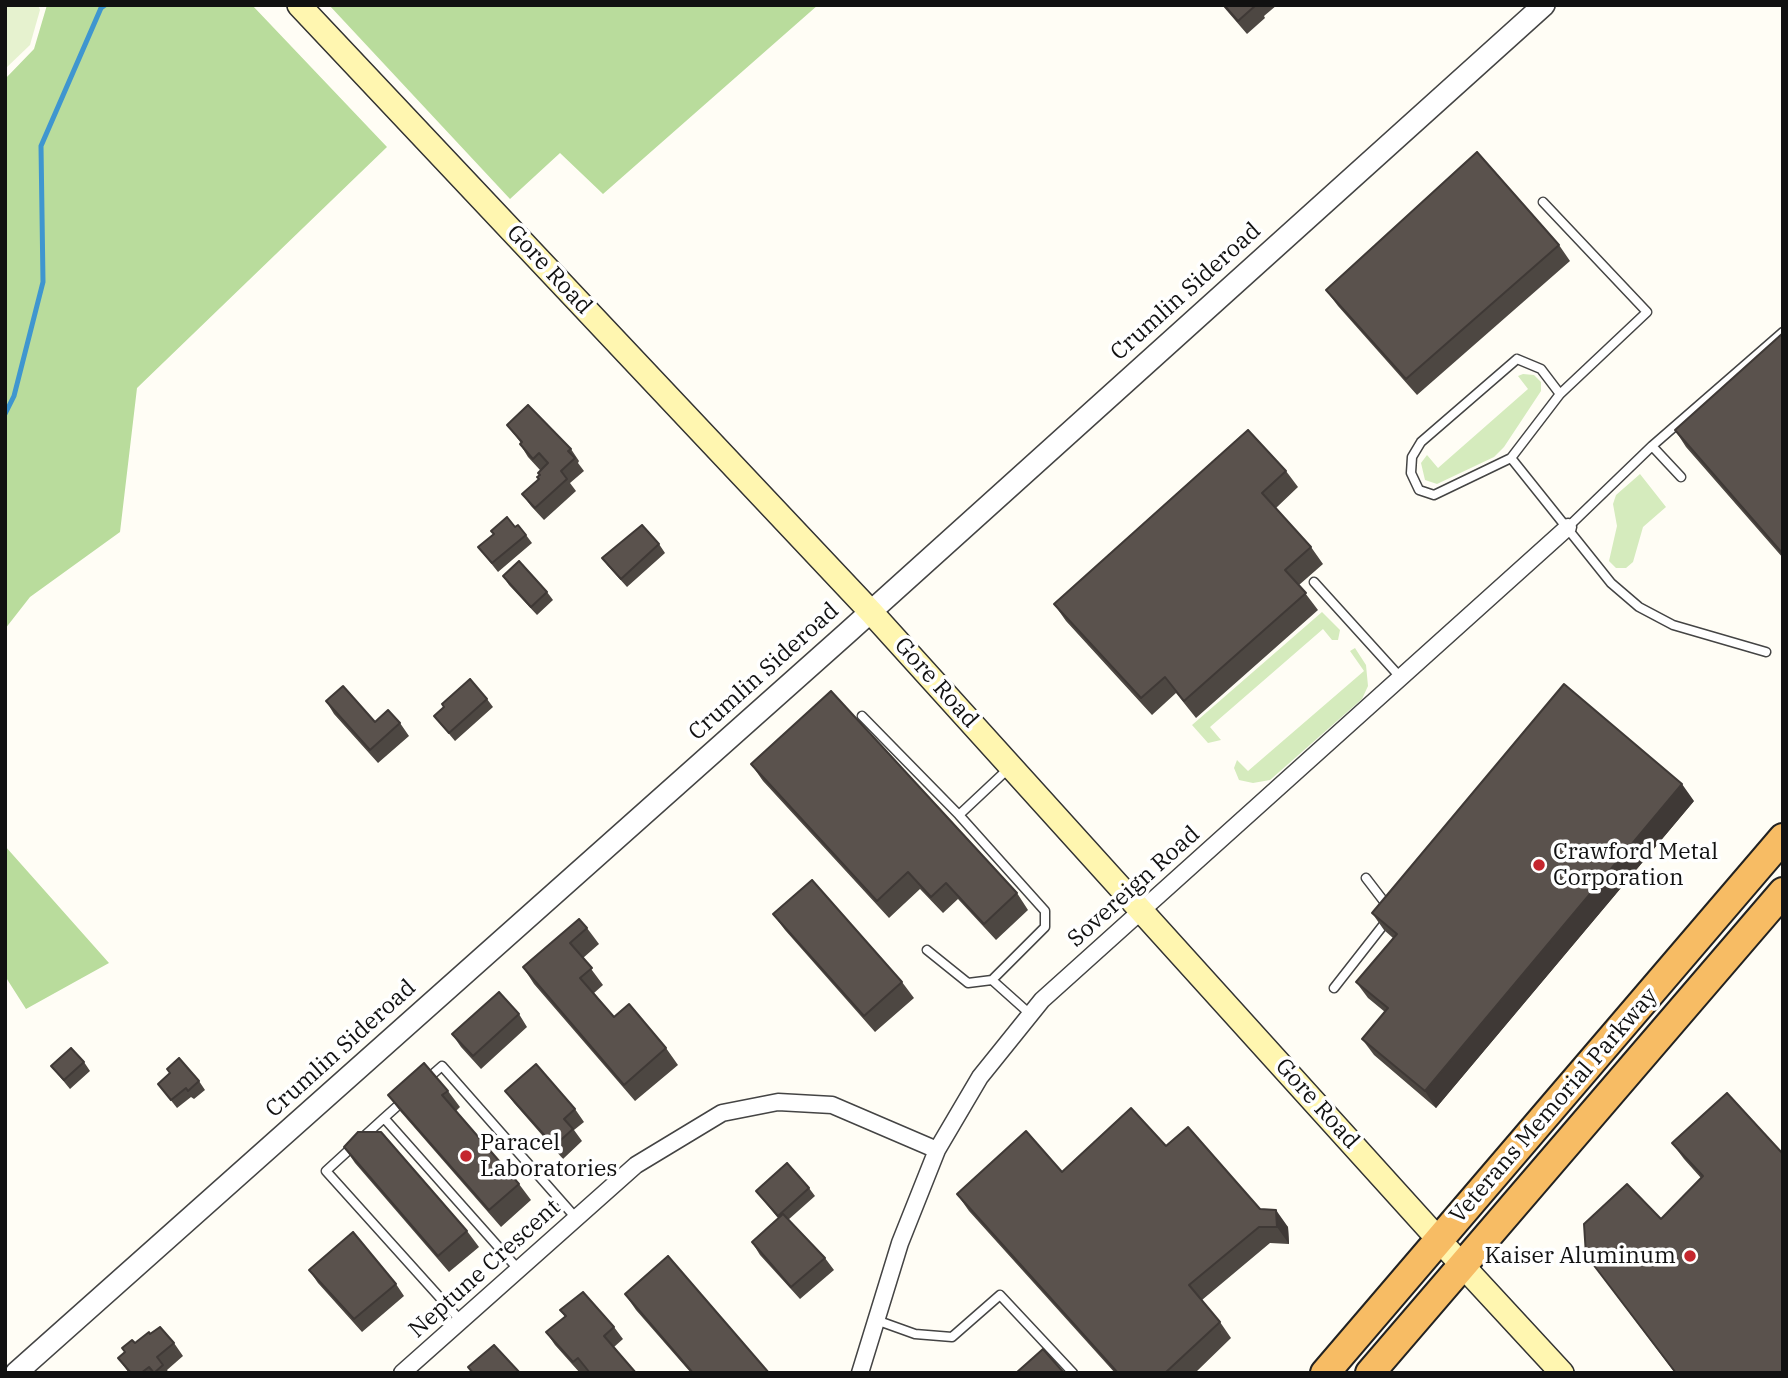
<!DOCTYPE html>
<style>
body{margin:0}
#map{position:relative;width:1788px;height:1378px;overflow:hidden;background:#fffdf5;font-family:"IBM Plex Serif",serif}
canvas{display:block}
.frame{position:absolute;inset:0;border:7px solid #111;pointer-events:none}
</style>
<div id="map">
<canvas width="1788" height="1378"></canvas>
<div class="frame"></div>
</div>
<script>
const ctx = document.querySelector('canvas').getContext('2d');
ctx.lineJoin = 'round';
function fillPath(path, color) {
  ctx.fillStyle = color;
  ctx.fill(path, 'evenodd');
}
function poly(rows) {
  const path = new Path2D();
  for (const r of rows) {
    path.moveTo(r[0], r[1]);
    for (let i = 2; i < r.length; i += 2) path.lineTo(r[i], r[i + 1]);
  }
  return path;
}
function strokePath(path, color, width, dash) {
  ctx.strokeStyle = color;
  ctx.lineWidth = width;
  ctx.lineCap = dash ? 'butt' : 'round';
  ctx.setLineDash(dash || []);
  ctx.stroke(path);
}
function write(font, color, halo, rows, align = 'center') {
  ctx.font = font + ' "IBM Plex Serif",serif';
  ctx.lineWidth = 7;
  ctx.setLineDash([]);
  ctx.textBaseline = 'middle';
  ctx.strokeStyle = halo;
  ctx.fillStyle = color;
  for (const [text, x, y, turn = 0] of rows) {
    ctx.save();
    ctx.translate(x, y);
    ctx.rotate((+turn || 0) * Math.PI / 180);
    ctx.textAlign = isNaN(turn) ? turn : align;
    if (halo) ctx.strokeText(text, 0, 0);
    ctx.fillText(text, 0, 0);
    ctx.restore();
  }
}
fillPath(poly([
 [1523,374,1534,375,1541,382,1541,391,1504,447,1494,457,1437,484,1425,480,1421,463,1427,455,1438,468,1528,389,1518,376],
 [1640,474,1666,507,1643,527,1633,562,1626,568,1616,568,1609,561,1617,526,1613,504,1616,495],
 [1322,612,1340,630,1338,640,1332,640,1323,629,1210,727,1221,740,1208,743,1192,725],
 [1355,648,1366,665,1368,686,1362,699,1270,780,1253,783,1239,780,1234,768,1237,760,1248,771,1364,671,1350,651]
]), '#d5ebbd');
fillPath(poly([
 [47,5,252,5,387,147,137,388,120,532,30,597,5,629,5,79,34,49],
 [329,5,818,5,603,194,560,153,510,199],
 [5,846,109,963,26,1009,5,976]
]), '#b9dc9c');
fillPath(poly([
 [5,5,38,5,40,10,30,45,5,69]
]), '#e6f2cf');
strokePath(poly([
 [5,414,14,396,43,282,41,146,101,8,105,5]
]), '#3f96cf', 5);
const service = poly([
 [1543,202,1647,312,1560,394],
 [1517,359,1541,369,1560,394,1511,458,1434,495,1419,490,1411,473,1412,457,1421,442,1517,359],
 [1652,446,1681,477],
 [1511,458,1611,583,1639,607,1673,625,1766,652],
 [1568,527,1652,446,1783,332],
 [1314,582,1401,678],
 [862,716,959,815,1045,911,1045,927,992,980],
 [959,815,1008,769],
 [1366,878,1389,908],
 [927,950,968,983,992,980,1030,1014],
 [1334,988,1388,919],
 [425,1081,442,1066,576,1218],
 [384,1118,403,1101],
 [876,1320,915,1334,952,1337,1000,1295,1073,1373],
 [461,1321,326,1171,384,1118,518,1269]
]);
const minor = poly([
 [402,1373,636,1165,722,1113,778,1102,832,1105,937,1150],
 [860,1373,900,1243,937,1150,980,1077,1042,1000,1568,527]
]);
const tertiary = poly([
 [16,1373,846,634,1544,5]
]);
const secondary = poly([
 [299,5,871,612,1439,1240,1562,1373]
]);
const trunk = poly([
 [1325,1373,1783,838],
 [1370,1373,1783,892]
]);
strokePath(service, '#444', 11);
strokePath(minor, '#444', 19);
strokePath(tertiary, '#444', 24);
strokePath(secondary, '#333', 26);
strokePath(trunk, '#222', 32);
strokePath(service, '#fff', 8);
strokePath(minor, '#fff', 16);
strokePath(tertiary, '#fff', 21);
strokePath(secondary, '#fff6b0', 23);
strokePath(trunk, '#f7bc64', 28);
fillPath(poly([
 [1222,5,1277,5,1264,16,1265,18,1247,34],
 [1559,245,1570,261,1417,395,1338,306,1326,290],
 [1783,333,1783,558,1686,447,1675,430],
 [507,425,571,449,579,461,578,463,584,471,570,483,576,491,544,520,531,506,522,494,539,479,540,470,528,457,520,444,521,443],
 [1286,471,1298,487,1276,508,1311,547,1323,564,1299,585,1318,610,1196,718,1176,693,1152,715,1066,621,1054,604],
 [515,527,526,535,532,543,498,572,478,547],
 [659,544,665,553,627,587,608,566,602,558],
 [503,576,547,592,553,600,537,615,509,585],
 [487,699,493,707,455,741,434,716,444,707],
 [326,701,375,722,400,723,409,736,378,763,334,714],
 [751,764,1017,893,1028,910,996,940,958,899,943,913,920,889,889,918,763,781],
 [1694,801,1436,1108,1374,1055,1362,1039,1385,1012,1368,998,1356,982,1393,938,1384,930,1372,913],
 [773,914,902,982,914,998,875,1032,785,930],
 [587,928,599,944,583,958,603,985,594,993,614,1017,666,1048,678,1065,635,1101,534,984,523,967],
 [519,1014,527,1027,481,1069,461,1047,452,1034],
 [84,1062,90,1071,70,1089,51,1066],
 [199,1081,205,1090,194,1099,191,1097,177,1108,158,1084],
 [448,1091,460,1107,456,1111,519,1184,531,1200,501,1227,400,1111,388,1095],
 [505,1091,575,1109,584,1122,574,1130,582,1141,563,1159,514,1103],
 [1727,1093,1783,1373,1675,1373,1586,1255,1661,1219,1701,1178,1684,1159,1672,1143],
 [1166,1146,1288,1227,1289,1244,1270,1243,1202,1300,1220,1322,1231,1338,1195,1373,1115,1373,969,1211,957,1194,1062,1172],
 [344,1147,467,1231,479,1247,449,1272,355,1163],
 [809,1188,815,1196,788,1220,825,1258,834,1270,800,1299,760,1255,752,1242,778,1218,756,1191],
 [309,1270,396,1284,404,1296,362,1332,318,1283],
 [625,1294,769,1373,691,1373,636,1310],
 [560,1310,614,1327,623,1339,614,1347,636,1373,589,1373,587,1371,584,1373,580,1373,555,1345,546,1332,565,1317],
 [150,1334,174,1343,183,1356,167,1370,169,1373,129,1373,118,1358,135,1343]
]), '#4d4742');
fillPath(poly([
 [1682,784,1694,801,1436,1108,1425,1091],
 [1276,1210,1288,1227,1289,1244,1277,1227]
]), '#3f3936');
const building = poly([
 [1224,5,1256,5,1238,21,1224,5],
 [1477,152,1559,245,1406,379,1326,290,1477,152],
 [1783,333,1783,554,1675,430,1783,333],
 [528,405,571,449,568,451,575,458,561,471,567,479,535,508,522,494,539,479,537,477,540,475,538,473,548,463,539,453,533,459,520,444,522,442,507,425,528,405],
 [1248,430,1286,471,1262,493,1311,547,1285,570,1306,593,1184,701,1165,677,1141,698,1054,604,1248,430],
 [507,517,515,527,518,525,526,535,492,563,478,547,494,534,491,531,507,517],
 [642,525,659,544,621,579,602,558,642,525],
 [519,561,547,592,531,607,503,576,519,561],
 [470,679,487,699,449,733,434,716,444,707,442,704,470,679],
 [1564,684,1682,784,1425,1091,1362,1039,1388,1008,1356,982,1397,934,1372,913,1564,684],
 [343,686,375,722,388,710,400,723,370,750,326,701,343,686],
 [831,691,1017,893,984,924,946,883,931,897,908,872,877,901,751,764,831,691],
 [812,880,902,982,864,1016,773,914,812,880],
 [579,919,587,928,570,943,592,968,580,978,614,1017,629,1004,666,1048,624,1085,523,967,579,919],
 [499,992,519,1014,473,1056,452,1034,499,992],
 [71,1048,84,1062,64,1080,51,1066,71,1048],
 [179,1058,199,1081,188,1091,186,1088,171,1100,158,1084,170,1073,167,1069,179,1058],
 [424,1063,448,1091,442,1095,519,1184,489,1210,388,1095,424,1063],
 [536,1064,575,1109,564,1119,573,1129,554,1146,505,1091,536,1064],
 [1727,1093,1783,1154,1783,1373,1676,1373,1586,1255,1584,1224,1627,1184,1661,1219,1703,1176,1672,1143,1727,1093],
 [1131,1108,1166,1146,1188,1127,1260,1209,1276,1210,1277,1227,1259,1227,1189,1285,1220,1322,1165,1373,1118,1373,957,1194,1026,1131,1062,1172,1131,1108],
 [358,1132,381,1132,467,1231,438,1256,344,1147,358,1132],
 [787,1163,809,1188,778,1216,756,1191,787,1163],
 [783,1214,825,1258,791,1287,752,1242,783,1214],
 [353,1232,396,1284,354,1319,309,1270,353,1232],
 [668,1256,769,1373,693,1373,625,1294,668,1256],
 [583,1292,614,1327,604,1336,636,1373,590,1373,578,1358,573,1362,546,1332,566,1316,560,1310,583,1292],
 [160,1327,174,1343,157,1357,163,1365,154,1373,149,1367,141,1373,131,1373,118,1358,125,1352,122,1348,132,1340,135,1343,149,1332,150,1334,160,1327],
 [494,1345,520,1373,473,1373,468,1367,494,1345],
 [1043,1349,1064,1373,1016,1373,1043,1349]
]);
fillPath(building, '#5a524d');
strokePath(building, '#3f3936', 2);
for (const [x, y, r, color] of [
 [1539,865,7,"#c4262e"],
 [466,1156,7,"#c4262e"],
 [1690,1256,7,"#c4262e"]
]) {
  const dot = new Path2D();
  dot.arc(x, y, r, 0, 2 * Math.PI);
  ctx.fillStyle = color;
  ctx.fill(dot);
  strokePath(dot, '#fff', 2.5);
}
write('23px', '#111', '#fff', [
 ["Gore Road",549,270,47],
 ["Crumlin Sideroad",1186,292,-42],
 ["Crumlin Sideroad",764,672,-42],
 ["Gore Road",936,683,48],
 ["Sovereign Road",1134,887,-42],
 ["Crumlin Sideroad",341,1049,-42],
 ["Gore Road",1317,1104,48],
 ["Veterans Memorial Parkway",1554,1106,-49],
 ["Neptune Crescent",485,1269,-42]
]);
write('23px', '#111', '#fff', [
 ["Crawford Metal",1553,852],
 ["Corporation",1553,878],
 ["Paracel",480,1143],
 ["Laboratories",480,1169],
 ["Kaiser Aluminum",1676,1256,"right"]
], 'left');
</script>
